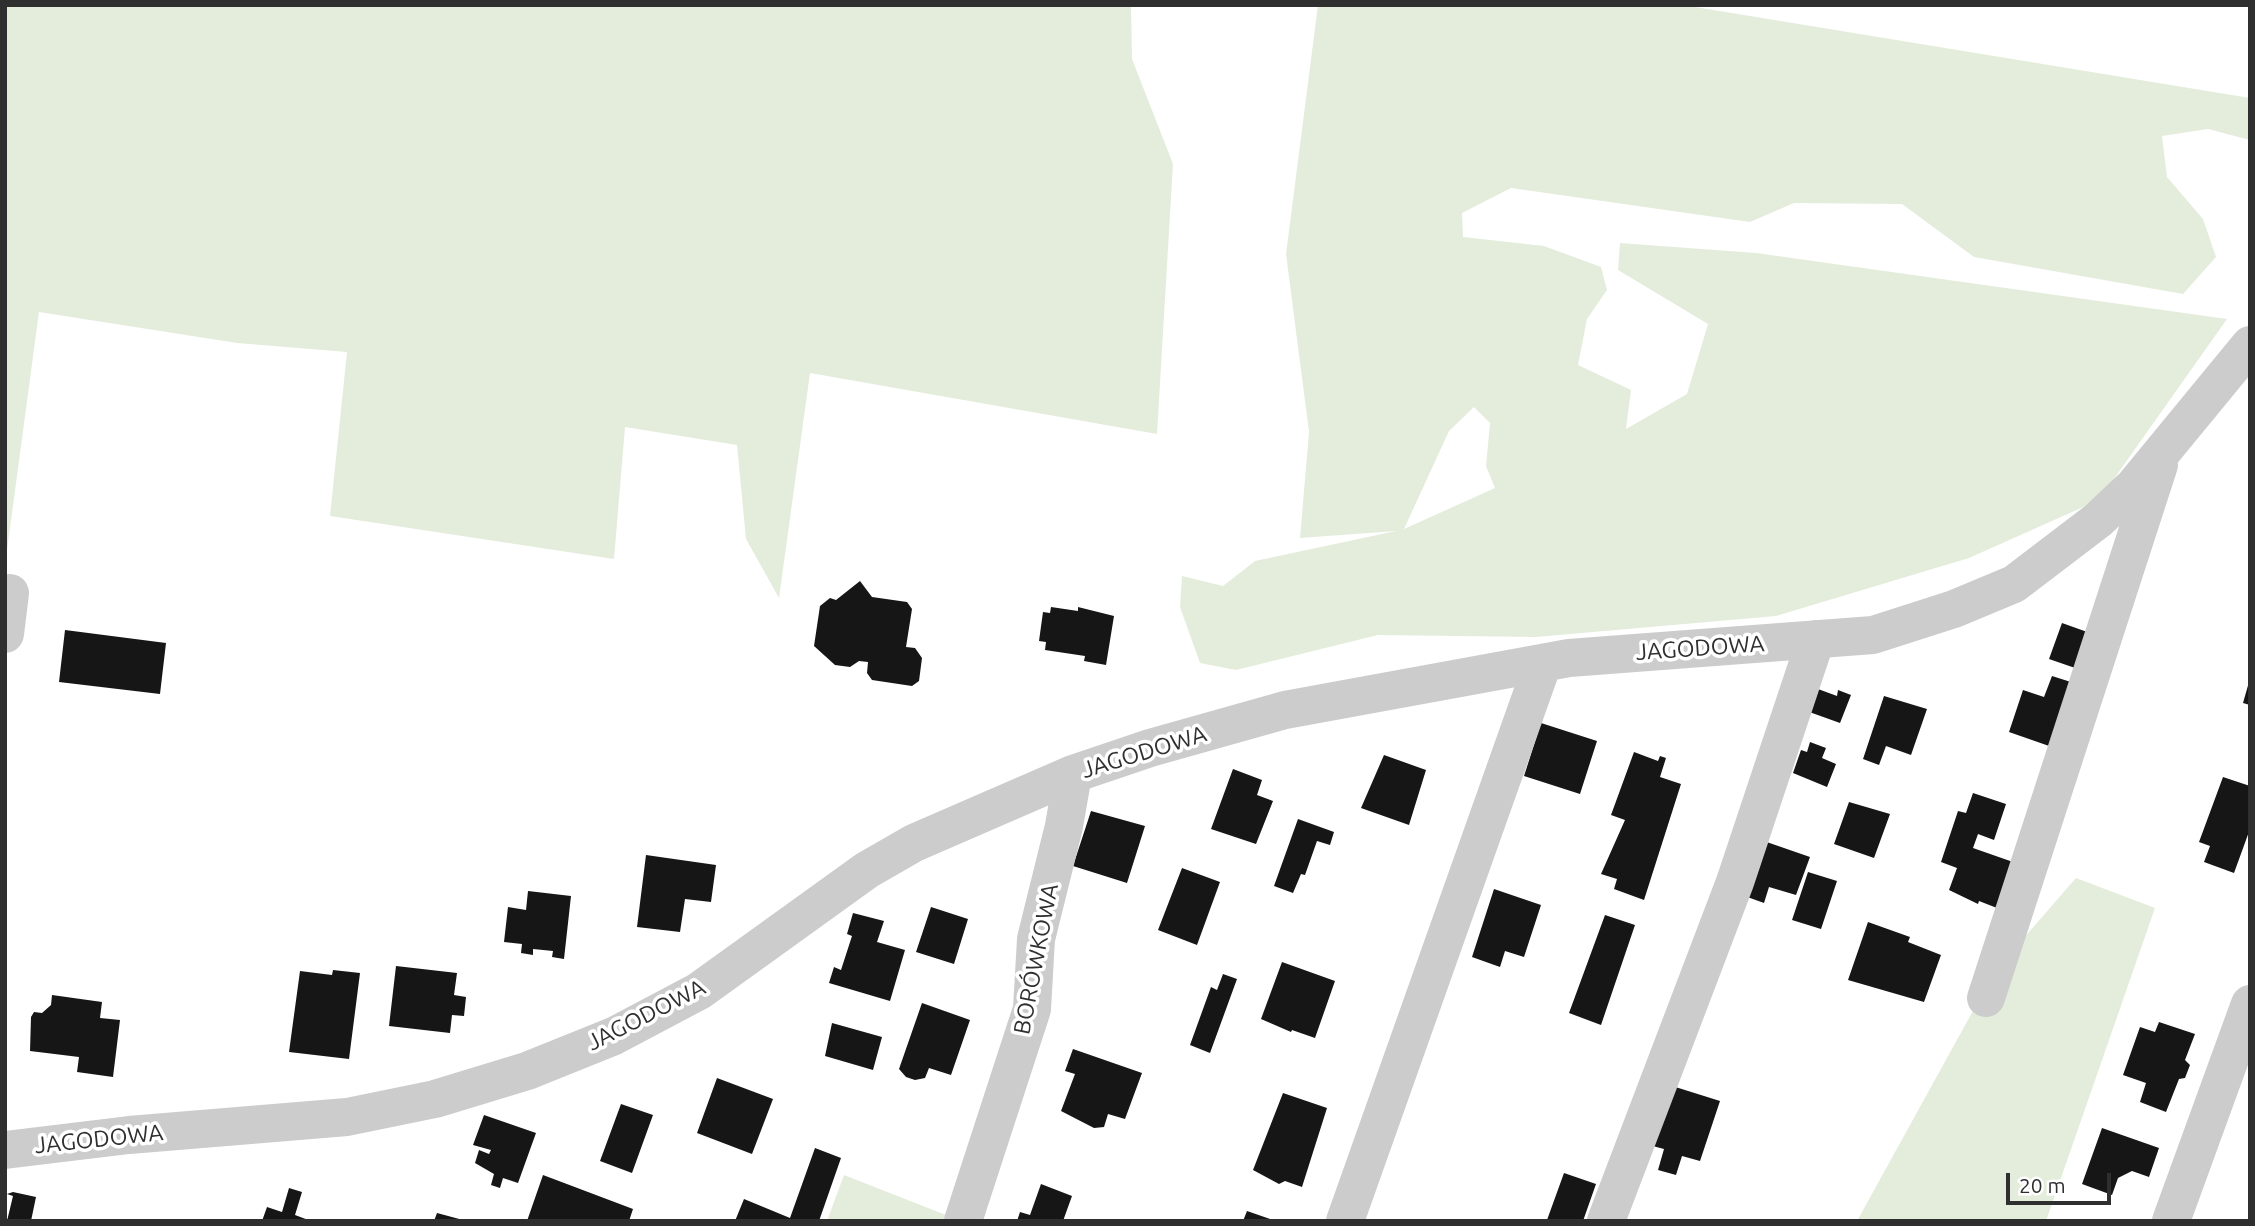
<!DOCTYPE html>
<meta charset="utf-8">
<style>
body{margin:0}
#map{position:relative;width:2255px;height:1226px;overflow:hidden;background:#fff;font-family:Ubuntu,sans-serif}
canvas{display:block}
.frame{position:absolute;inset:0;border:7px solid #2f2f2f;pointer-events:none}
.scale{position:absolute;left:2006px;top:1173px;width:105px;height:32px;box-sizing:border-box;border:4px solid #2f2f2f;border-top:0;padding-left:9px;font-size:21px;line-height:24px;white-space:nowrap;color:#2f2f2f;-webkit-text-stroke:5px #fff;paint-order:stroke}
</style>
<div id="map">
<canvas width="2255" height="1226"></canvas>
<div class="frame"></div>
<div class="scale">20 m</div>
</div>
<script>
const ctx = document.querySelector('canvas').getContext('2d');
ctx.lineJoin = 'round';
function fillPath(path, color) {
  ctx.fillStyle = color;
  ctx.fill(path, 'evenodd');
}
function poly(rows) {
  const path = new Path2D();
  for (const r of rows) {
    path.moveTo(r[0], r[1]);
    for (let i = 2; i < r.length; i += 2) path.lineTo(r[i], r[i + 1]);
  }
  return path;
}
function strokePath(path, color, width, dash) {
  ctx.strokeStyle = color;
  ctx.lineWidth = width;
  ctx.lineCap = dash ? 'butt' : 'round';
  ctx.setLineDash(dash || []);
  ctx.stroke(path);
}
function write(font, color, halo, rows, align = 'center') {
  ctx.font = font + ' Ubuntu,sans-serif';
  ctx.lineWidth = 7;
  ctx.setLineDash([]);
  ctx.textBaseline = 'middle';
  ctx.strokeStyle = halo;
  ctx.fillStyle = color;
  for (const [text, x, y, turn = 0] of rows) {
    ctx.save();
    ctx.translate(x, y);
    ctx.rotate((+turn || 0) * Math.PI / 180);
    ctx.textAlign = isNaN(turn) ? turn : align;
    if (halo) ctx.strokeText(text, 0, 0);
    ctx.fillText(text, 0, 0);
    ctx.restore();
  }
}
fillPath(poly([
 [5,5,1131,5,1132,59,1173,164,1157,434,810,373,779,598,746,539,737,445,625,427,614,559,330,516,347,352,237,343,39,312,5,565],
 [1318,5,1683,5,2250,98,2250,140,2208,129,2162,136,2167,177,2203,219,2216,257,2183,294,1974,257,1902,204,1794,203,1750,222,1511,188,1462,213,1463,237,1544,246,1601,267,1607,290,1587,319,1578,365,1631,390,1626,429,1687,394,1708,324,1618,270,1620,243,1756,253,2227,319,2099,500,1969,558,1776,616,1536,637,1378,635,1236,670,1200,663,1180,607,1182,576,1223,586,1255,561,1396,531,1300,538,1309,432,1286,254],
 [1474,407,1490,423,1486,466,1495,488,1404,529,1449,431],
 [2076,878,2155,908,2046,1221,1857,1221,1995,971],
 [844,1175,951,1217,950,1221,827,1221]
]), '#e4eddc');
fillPath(poly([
 [860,581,872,597,907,602,912,609,906,647,915,648,922,658,919,681,912,686,872,680,867,673,868,662,859,661,850,667,835,665,814,646,820,606,830,598,836,600],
 [1051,607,1078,611,1078,607,1114,616,1106,665,1084,661,1085,656,1045,650,1046,642,1039,641,1043,612,1050,613],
 [2062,623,2090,633,2078,669,2049,659],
 [65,630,166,643,160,694,59,682],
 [2052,676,2074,683,2052,747,2009,732,2023,690,2044,697],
 [2249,682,2250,683,2250,705,2243,703],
 [1818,689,1837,696,1838,690,1851,695,1840,723,1801,709],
 [1884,696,1927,709,1911,755,1886,746,1879,765,1863,759],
 [1541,723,1597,741,1580,794,1524,776],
 [1810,742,1826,748,1822,758,1836,764,1827,787,1793,773,1801,750,1807,752],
 [1634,752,1658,761,1660,756,1666,758,1660,777,1681,784,1644,900,1614,889,1617,879,1601,874,1625,820,1611,815],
 [1384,755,1426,770,1409,825,1361,808],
 [1233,769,1262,780,1257,795,1273,801,1256,844,1211,829],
 [2223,777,2250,786,2250,829,2234,873,2204,862,2210,846,2199,842],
 [1973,793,2006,804,1994,840,1978,834,1973,848,2013,862,1997,908,1979,901,1978,904,1949,890,1957,868,1941,862,1958,811,1966,813],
 [1849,802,1890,814,1874,858,1834,844],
 [1091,811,1145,826,1127,883,1073,866],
 [1298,819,1334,832,1330,845,1317,841,1305,875,1301,874,1293,893,1274,886],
 [1758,839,1810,857,1796,895,1769,887,1764,903,1739,894],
 [646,855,716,865,711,902,685,899,680,932,637,927],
 [1182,868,1220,882,1197,945,1158,930],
 [1808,872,1837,881,1821,929,1792,920],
 [1494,889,1541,905,1524,957,1505,951,1500,967,1472,957],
 [528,891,571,896,564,959,552,957,553,951,533,949,533,955,521,953,522,944,504,942,508,907,526,910],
 [931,907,968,919,954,964,916,952],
 [853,913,884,921,877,942,905,950,890,1001,829,983,834,967,841,970,852,936,847,934],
 [1605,915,1635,925,1601,1025,1569,1013],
 [1868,922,1910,937,1908,942,1941,955,1924,1002,1848,980],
 [1282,962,1335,981,1315,1038,1292,1030,1291,1032,1261,1019],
 [396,966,457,973,454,995,466,997,464,1016,452,1015,450,1033,389,1026],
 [333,970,360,973,349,1059,289,1052,300,971,332,975],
 [1223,974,1237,979,1210,1053,1190,1045,1211,987,1217,990],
 [52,995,102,1002,100,1018,120,1020,113,1077,77,1072,79,1057,30,1051,31,1017,34,1012,42,1013,51,1005],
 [922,1003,970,1020,951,1075,929,1068,925,1078,915,1080,906,1077,899,1069],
 [2159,1022,2195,1034,2185,1060,2190,1065,2185,1078,2179,1079,2166,1112,2140,1102,2146,1083,2123,1075,2140,1027,2155,1032],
 [832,1023,882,1037,873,1070,825,1056],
 [1073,1049,1142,1073,1125,1119,1108,1114,1104,1127,1094,1128,1061,1111,1075,1074,1065,1071],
 [717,1078,773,1099,752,1154,697,1133],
 [1669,1085,1720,1101,1700,1161,1682,1156,1676,1175,1658,1170,1664,1149,1649,1145],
 [1283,1093,1327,1108,1302,1187,1285,1181,1279,1184,1253,1170],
 [621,1104,653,1115,632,1173,600,1161],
 [484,1115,536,1133,518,1183,503,1178,500,1188,491,1185,494,1174,475,1163,479,1150,489,1154,491,1150,473,1145],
 [2102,1128,2159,1148,2149,1177,2132,1171,2118,1178,2112,1195,2082,1184],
 [815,1148,841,1158,819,1221,735,1221,744,1199,790,1218],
 [1564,1173,1596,1184,1583,1221,1547,1220],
 [543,1175,633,1209,629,1221,527,1221],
 [1041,1184,1072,1196,1063,1221,1017,1221,1020,1212,1030,1215],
 [289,1188,302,1192,295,1215,311,1221,262,1221,267,1207,282,1212],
 [13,1192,36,1197,31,1221,7,1221,13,1196,7,1194],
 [1247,1211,1273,1220,1272,1221,1243,1221],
 [437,1213,463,1220,463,1221,434,1221]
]), '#161616');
strokePath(poly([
 [5,634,10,593],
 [1986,998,2159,465],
 [5,1150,129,1135,347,1117,435,1099,527,1071,614,1036,699,991,867,870,914,843,1073,774,1150,748,1285,710,1569,658,1873,635,1954,609,2014,584,2098,520,2134,486,2250,345],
 [963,1221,1032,1009,1036,939,1064,826,1073,774],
 [1345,1221,1543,663],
 [1606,1221,1735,882,1816,639],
 [2171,1221,2250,1004]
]), '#ccc', 38);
write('23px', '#2f2f2f', '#fff', [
 ["JAGODOWA",1700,648,-4],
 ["JAGODOWA",1144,752,-17],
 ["BORÓWKOWA",1036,959,-79],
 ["JAGODOWA",646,1015,-27],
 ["JAGODOWA",99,1139,-6]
]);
</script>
